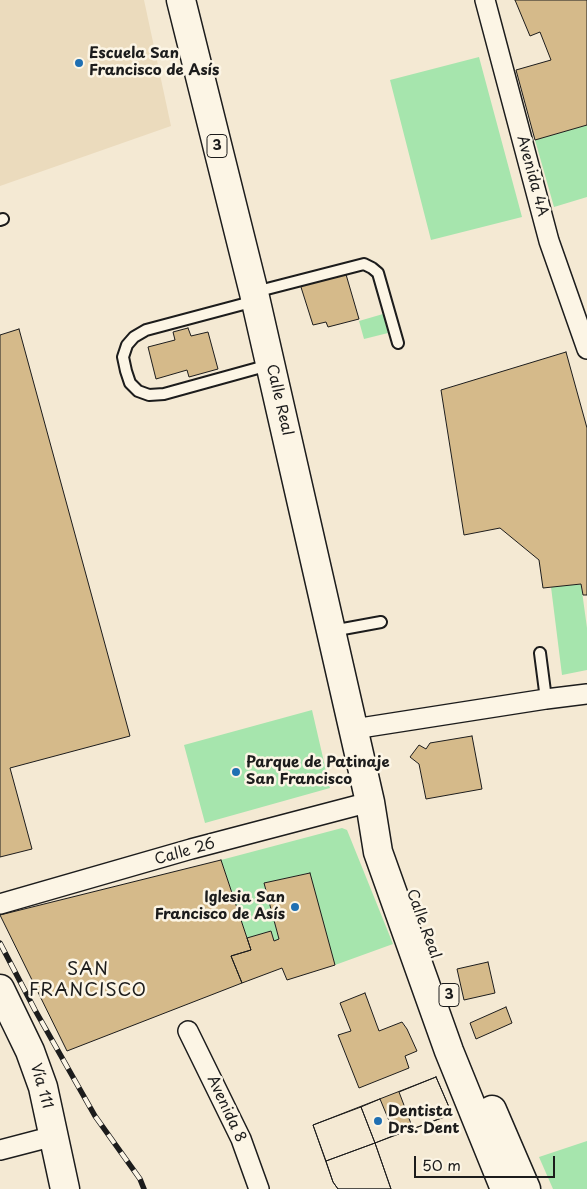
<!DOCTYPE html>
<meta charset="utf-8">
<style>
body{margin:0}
#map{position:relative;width:587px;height:1189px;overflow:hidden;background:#f4e9d3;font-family:"Playpen Sans",sans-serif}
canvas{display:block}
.scale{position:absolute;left:414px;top:1156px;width:141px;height:22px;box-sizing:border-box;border:2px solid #1c1c1c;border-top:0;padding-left:6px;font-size:15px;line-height:18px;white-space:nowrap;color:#1c1c1c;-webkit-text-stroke:4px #fcf5e5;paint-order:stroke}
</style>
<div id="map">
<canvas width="587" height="1189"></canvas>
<div class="scale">50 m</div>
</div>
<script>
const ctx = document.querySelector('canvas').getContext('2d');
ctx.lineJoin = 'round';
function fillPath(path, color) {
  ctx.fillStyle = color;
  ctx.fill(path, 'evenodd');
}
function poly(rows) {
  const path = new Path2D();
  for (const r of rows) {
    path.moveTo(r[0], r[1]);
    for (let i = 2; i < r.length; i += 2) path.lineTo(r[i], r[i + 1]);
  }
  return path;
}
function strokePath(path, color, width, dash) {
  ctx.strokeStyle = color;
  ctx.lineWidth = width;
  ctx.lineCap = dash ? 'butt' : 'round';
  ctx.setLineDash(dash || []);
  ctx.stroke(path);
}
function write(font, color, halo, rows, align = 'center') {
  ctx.font = font + ' "Playpen Sans",sans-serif';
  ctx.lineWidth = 5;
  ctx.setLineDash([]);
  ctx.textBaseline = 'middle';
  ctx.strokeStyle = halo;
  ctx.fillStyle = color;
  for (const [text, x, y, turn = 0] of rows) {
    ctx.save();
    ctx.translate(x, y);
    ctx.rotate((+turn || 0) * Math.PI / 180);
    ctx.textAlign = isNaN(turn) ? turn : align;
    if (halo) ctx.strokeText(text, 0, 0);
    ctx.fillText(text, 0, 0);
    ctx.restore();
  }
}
fillPath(poly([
 [0,0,144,0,171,126,0,186]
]), '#ebdbbd');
fillPath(poly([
 [479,57,522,217,431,240,390,80],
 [587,125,587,197,554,207,535,140],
 [383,314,388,333,364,339,359,321],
 [581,584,587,628,587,670,562,675,551,587],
 [312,710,330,788,205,823,184,745],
 [342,828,347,830,393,944,335,965,309,873,264,883,279,939,274,941,271,931,247,938,221,860],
 [587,1141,587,1189,553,1189,539,1157]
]), '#a6e5ad');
const building = poly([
 [515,0,587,0,587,125,535,140,516,70,551,60,540,32,530,36,515,0],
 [345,271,359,319,328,327,326,322,313,325,300,284,345,271],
 [188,328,191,336,208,332,218,369,189,377,187,370,156,379,148,347,175,340,173,332,188,328],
 [19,329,130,736,10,768,32,849,0,857,0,335,19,329],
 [566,352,587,428,587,595,583,595,581,584,543,588,539,560,500,528,464,535,441,390,566,352],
 [472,736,482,789,426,799,419,764,410,757,419,745,426,749,430,743,472,736],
 [221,860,251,950,231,956,242,983,67,1051,0,915,221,860],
 [310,873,335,965,287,980,282,968,242,983,231,956,251,950,247,938,271,931,274,941,279,939,264,883,310,873],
 [488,962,495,993,464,1000,457,969,488,962],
 [365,993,379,1031,402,1022,407,1029,417,1051,405,1056,409,1068,359,1088,338,1035,351,1031,340,1003,365,993],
 [506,1007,512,1023,476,1039,470,1023,506,1007],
 [436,1077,452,1114,375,1143,391,1189,338,1189,333,1182,313,1125,436,1077],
 [436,1077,452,1114,413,1129,399,1092,436,1077],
 [380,1099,395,1135,375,1143,361,1107,380,1099],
 [361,1107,375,1143,326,1161,313,1125,361,1107],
 [375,1143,391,1189,338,1189,333,1182,326,1161,375,1143]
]);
fillPath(building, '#d5ba8a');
strokePath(building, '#1c1c1c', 1);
const service = poly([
 [0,220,3,219],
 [255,292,364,264,372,268,378,273,398,343],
 [255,301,146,330,134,337,127,345,123,357,126,371,130,383,138,391,149,395,164,394,269,365],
 [332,631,381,622],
 [540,653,546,699]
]);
const minor = poly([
 [485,0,549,241,587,349],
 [354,729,546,699,587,694],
 [0,904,191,849,370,802],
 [188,1031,241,1139,259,1189],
 [0,1150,54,1136]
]);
const secondary = poly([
 [0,989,30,1051,43,1087,65,1189]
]);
const primary = poly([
 [181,0,254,293,370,802,378,852,449,1051,505,1189],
 [492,1110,526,1189]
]);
strokePath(service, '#1c1c1c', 14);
strokePath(minor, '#1c1c1c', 22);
strokePath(secondary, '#1c1c1c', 31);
strokePath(primary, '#1c1c1c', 31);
strokePath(service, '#fcf5e5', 10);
strokePath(minor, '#fcf5e5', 19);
strokePath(secondary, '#fcf5e5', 28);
strokePath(primary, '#fcf5e5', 28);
const rail = poly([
 [0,943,35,1010,95,1116,140,1179,144,1189]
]);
strokePath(rail, '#1c1c1c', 5.5);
strokePath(rail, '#fcf5e5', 4, [11]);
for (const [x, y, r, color] of [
 [79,63,5,"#1f6fb2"],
 [236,772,5,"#1f6fb2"],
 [295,907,5,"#1f6fb2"],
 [378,1121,5,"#1f6fb2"]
]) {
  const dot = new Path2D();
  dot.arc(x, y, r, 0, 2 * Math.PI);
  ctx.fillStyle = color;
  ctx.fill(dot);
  strokePath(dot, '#fcf5e5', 2);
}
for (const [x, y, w] of [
 [217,146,20],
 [449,995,20]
]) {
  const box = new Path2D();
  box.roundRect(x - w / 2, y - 11.5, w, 23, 4);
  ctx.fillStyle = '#fcf5e5';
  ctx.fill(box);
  strokePath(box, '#1c1c1c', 1);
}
write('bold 14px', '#1c1c1c', null, [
 ["3",217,146],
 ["3",449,995]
]);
write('bold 15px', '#1c1c1c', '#fcf5e5', [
 ["Escuela San",89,54],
 ["Francisco de Asís",89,71],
 ["Parque de Patinaje",246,763],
 ["San Francisco",246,780],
 ["Iglesia San",285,898,"right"],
 ["Francisco de Asís",285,915,"right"],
 ["Dentista",388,1112],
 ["Drs. Dent",388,1129]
], 'left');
write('15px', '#1c1c1c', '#fcf5e5', [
 ["Avenida 4A",532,176,75],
 ["Calle Real",279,400,77],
 ["Calle 26",185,852,-16],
 ["Calle Real",423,924,70],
 ["Vía 111",41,1086,74],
 ["Avenida 8",226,1109,65]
]);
ctx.letterSpacing = '1px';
write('18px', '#1c1c1c', '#fcf5e5', [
 ["SAN",88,970],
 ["FRANCISCO",88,991]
]);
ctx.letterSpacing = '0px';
</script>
